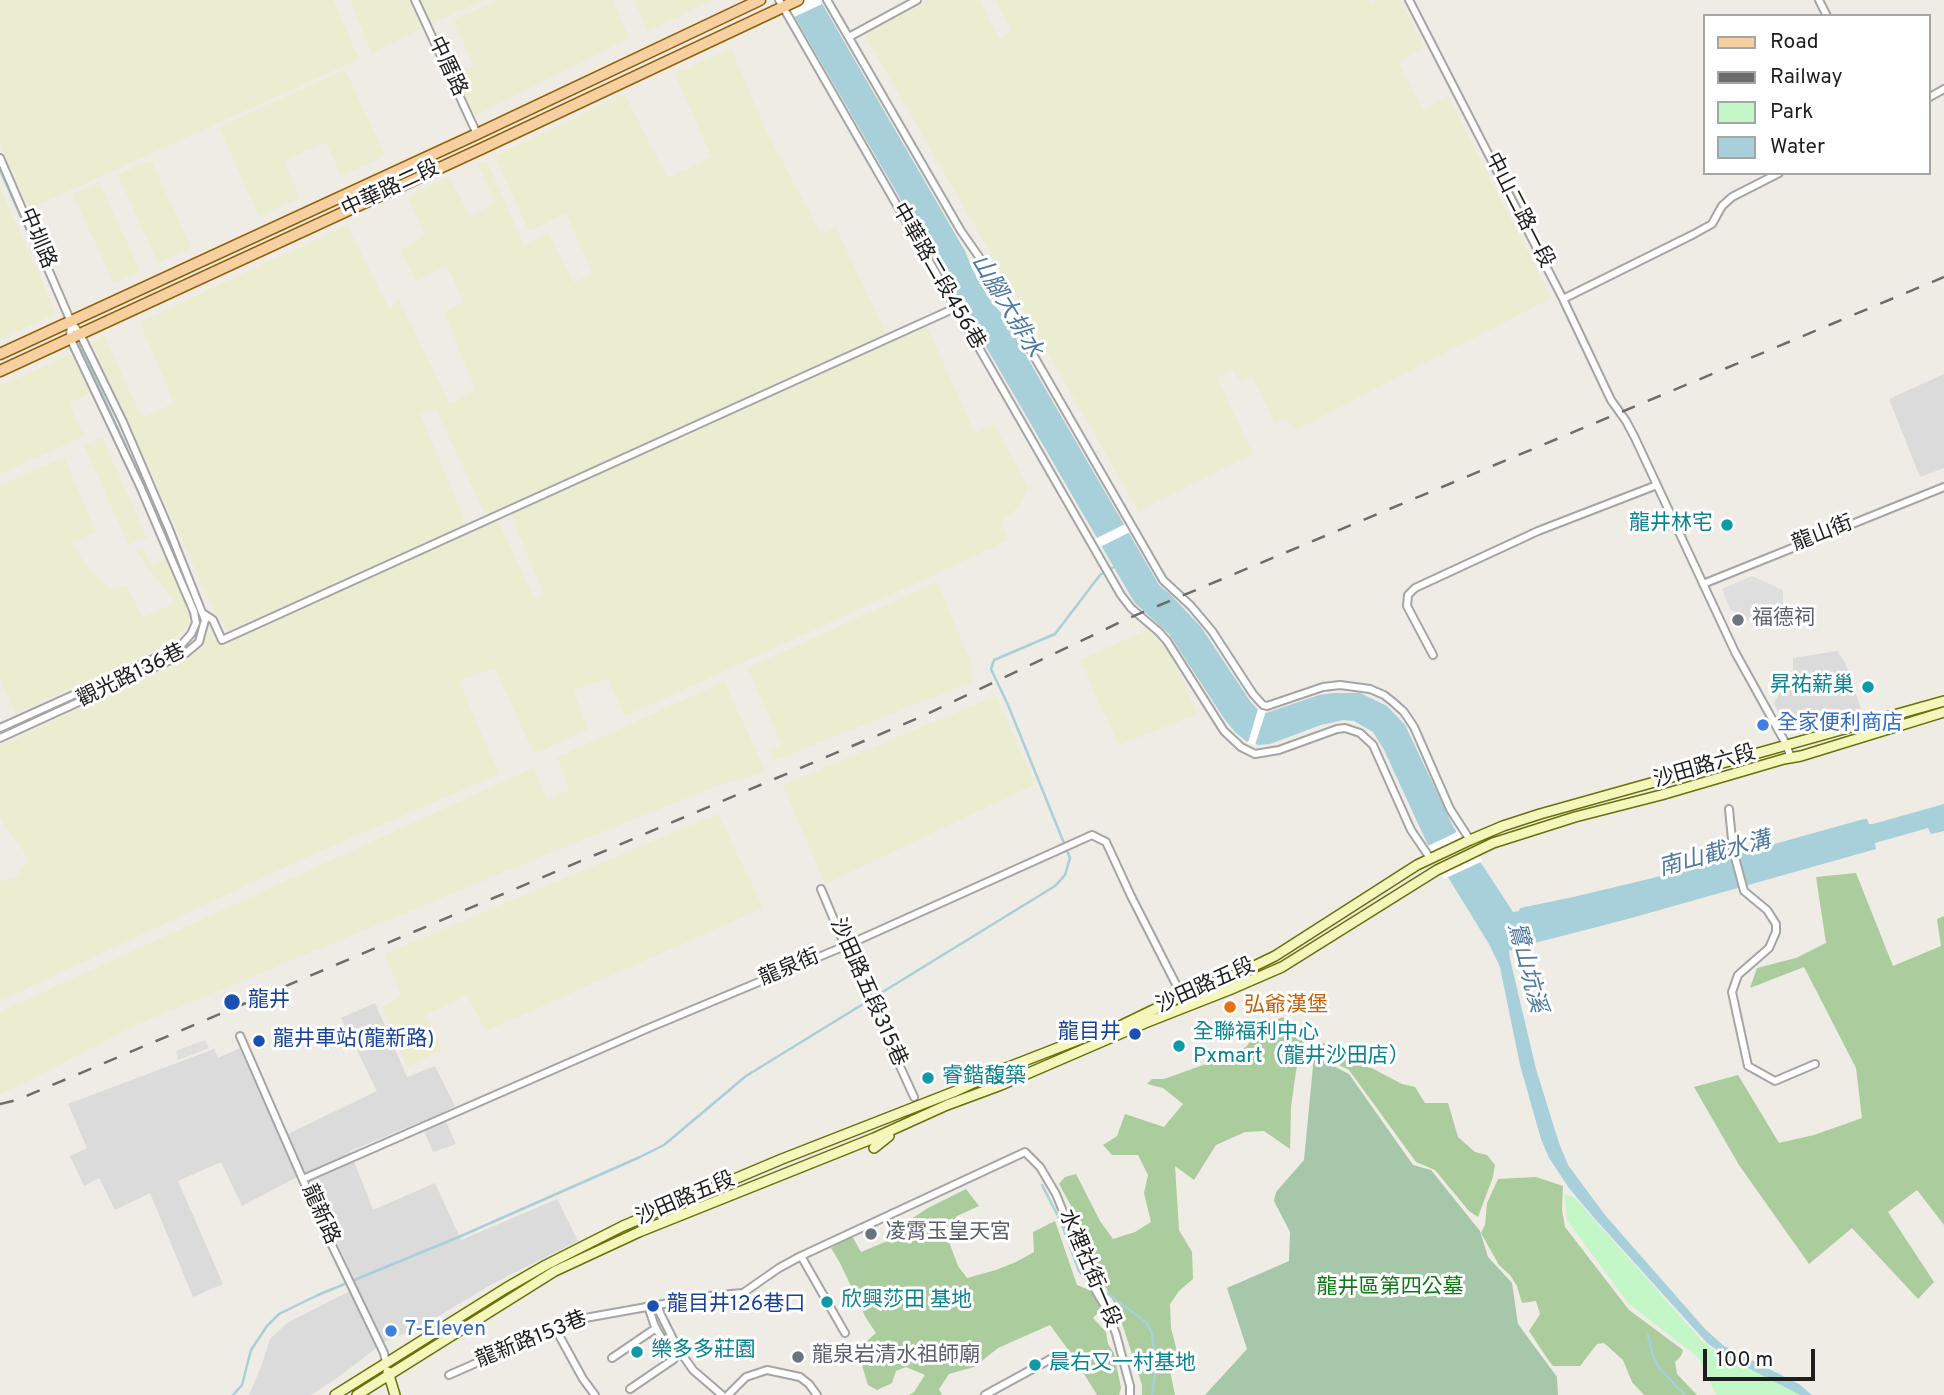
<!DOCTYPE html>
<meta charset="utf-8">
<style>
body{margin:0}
#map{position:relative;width:1944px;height:1395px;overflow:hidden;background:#efebe5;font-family:Overpass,sans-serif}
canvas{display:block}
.legend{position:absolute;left:1703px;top:14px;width:228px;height:161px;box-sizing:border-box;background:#fff;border:2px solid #a5a5a5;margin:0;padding:9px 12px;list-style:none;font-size:21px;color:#1e1e1e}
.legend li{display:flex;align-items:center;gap:14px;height:35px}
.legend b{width:35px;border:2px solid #a5a5a5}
.scale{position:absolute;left:1703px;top:1349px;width:112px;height:32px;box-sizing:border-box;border:4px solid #1e1e1e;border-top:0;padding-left:9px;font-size:21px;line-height:24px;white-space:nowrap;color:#1e1e1e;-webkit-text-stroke:5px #fff;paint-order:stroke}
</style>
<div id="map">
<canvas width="1944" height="1395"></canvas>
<ul class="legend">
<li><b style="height:9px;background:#f7d0a2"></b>Road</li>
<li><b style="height:9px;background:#6c6c6c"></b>Railway</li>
<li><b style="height:19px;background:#c4f7c7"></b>Park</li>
<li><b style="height:19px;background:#a8d0da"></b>Water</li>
</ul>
<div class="scale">100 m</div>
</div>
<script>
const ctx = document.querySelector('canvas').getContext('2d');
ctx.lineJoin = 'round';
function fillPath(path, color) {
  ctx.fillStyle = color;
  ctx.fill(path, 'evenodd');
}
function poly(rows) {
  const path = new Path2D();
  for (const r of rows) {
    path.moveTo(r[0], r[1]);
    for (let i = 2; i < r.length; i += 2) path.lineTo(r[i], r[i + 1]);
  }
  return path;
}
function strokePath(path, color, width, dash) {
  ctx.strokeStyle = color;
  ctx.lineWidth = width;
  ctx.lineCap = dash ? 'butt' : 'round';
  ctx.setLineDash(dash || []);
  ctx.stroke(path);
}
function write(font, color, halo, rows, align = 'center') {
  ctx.font = font + ' Overpass,"Noto Sans TC",sans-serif';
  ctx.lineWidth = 6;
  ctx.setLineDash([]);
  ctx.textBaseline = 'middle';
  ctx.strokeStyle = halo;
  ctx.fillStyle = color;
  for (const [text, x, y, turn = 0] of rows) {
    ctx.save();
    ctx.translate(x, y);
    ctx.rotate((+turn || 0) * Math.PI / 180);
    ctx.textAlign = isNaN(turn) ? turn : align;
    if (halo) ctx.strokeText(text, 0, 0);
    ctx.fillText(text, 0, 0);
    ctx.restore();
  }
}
fillPath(poly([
 [1944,374,1944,468,1920,477,1889,399],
 [1837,651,1845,662,1862,712,1792,728,1785,728,1774,703,1793,671,1793,658],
 [375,1003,407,1077,435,1066,455,1106,442,1113,456,1144,433,1152,420,1122,350,1151,373,1210,435,1183,461,1240,557,1199,578,1241,492,1284,429,1322,383,1343,337,1378,311,1395,249,1395,262,1364,270,1339,287,1323,358,1287,309,1182,288,1134,377,1091,341,1018],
 [240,1048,297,1177,242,1206,221,1162,178,1181,223,1284,193,1297,150,1193,115,1210,99,1178,84,1186,70,1156,87,1148,68,1104,214,1049,218,1058]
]), '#dcdbdb');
fillPath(poly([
 [0,0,333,0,359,59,29,209,0,143],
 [350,0,413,0,426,27,372,53],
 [418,0,483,0,429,25],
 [498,0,612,0,629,38,473,117,454,75,474,66,453,20],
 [634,0,713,0,648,31],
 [928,0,979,0,1000,40,1012,30,996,0,1369,0,1372,5,1379,0,1400,0,1424,47,1398,63,1423,110,1448,96,1551,298,1295,430,1286,417,1275,423,1251,374,1240,381,1232,368,1217,378,1253,454,1139,511,865,35],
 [731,48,767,133,821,234,836,228,886,333,486,516,436,410,420,414,467,525,228,631,210,602,92,343,104,335,142,418,174,403,140,322,347,225,389,308,399,300,450,404,475,389,444,312,464,302,447,266,416,281,401,250,426,235,408,198,449,176,470,217,495,202,478,164,487,161,524,245,548,233,574,283,593,273,566,213,529,231,495,156,624,94,668,178,712,157,675,74],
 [345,70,385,156,341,176,326,142,284,161,300,198,259,217,219,127],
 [151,160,191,248,158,263,118,175],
 [99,182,140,271,114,283,73,195],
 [0,188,56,313,0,339],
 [926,325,975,433,994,424,1028,488,1018,507,1000,522,1009,540,626,716,608,678,573,690,588,729,534,754,495,668,459,681,499,774,311,855,0,1001,0,882,16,877,29,859,0,818,0,746,181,662,202,646,208,632,215,628,221,644,498,521,534,598,544,595,511,514],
 [71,354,91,392,69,403,84,436,0,474,0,386],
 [102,437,147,538,128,544,84,445],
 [64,457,96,532,71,543,89,569,92,569,97,577,113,589,126,585,143,618,175,603,136,551,142,547,151,565,166,558,189,613,189,624,170,644,16,713,0,679,0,485],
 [937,582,971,662,972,682,773,761,769,750,782,745,748,668],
 [1148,630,1171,654,1197,714,1119,745,1080,660],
 [724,682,766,772,719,785,545,855,131,1027,19,1086,0,1094,0,1012,533,768,547,800,570,789,557,757],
 [996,696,1035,784,825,884,783,785],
 [718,814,763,908,486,1031,467,995,426,1015,442,1049,407,1067,382,1007,402,996,384,954]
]), '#ebedd1');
fillPath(poly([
 [1856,873,1893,966,1941,946,1937,919,1944,916,1944,1225,1917,1190,1888,1212,1934,1282,1918,1299,1852,1228,1809,1264,1739,1165,1694,1087,1738,1075,1779,1143,1814,1135,1862,1118,1856,1068,1804,967,1750,988,1757,968,1796,958,1826,943,1816,877],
 [1283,1017,1307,1034,1296,1071,1291,1107,1290,1149,1264,1131,1245,1132,1216,1145,1194,1180,1175,1166,1179,1230,1192,1252,1193,1279,1179,1291,1170,1304,1171,1328,1177,1352,1168,1361,1175,1395,1142,1395,1142,1385,1117,1308,1099,1275,1075,1213,1059,1184,1065,1177,1076,1174,1100,1221,1113,1239,1135,1232,1151,1222,1144,1193,1148,1175,1138,1155,1112,1155,1103,1145,1117,1136,1125,1114,1164,1127,1183,1104,1163,1088,1147,1084,1152,1079,1164,1079,1220,1059,1246,1047,1262,1026],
 [1320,1041,1402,1084,1415,1087,1425,1103,1448,1103,1458,1137,1475,1152,1487,1155,1495,1165,1493,1177,1478,1217,1469,1211,1435,1170,1416,1162,1349,1070,1315,1053],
 [1536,1177,1563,1186,1562,1210,1565,1227,1629,1310,1683,1350,1681,1356,1675,1362,1677,1374,1697,1395,1644,1395,1632,1382,1623,1360,1604,1343,1597,1344,1580,1366,1553,1366,1549,1361,1529,1331,1540,1314,1536,1301,1522,1303,1517,1286,1510,1275,1499,1265,1481,1233,1485,1225,1487,1203,1498,1179],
 [966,1189,979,1206,957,1216,945,1231,958,1266,967,1278,996,1270,1016,1262,1034,1252,1033,1232,1055,1221,1077,1285,1092,1291,1101,1309,1093,1318,1106,1332,1108,1344,1114,1353,1121,1388,1119,1395,1097,1395,1075,1359,1050,1325,998,1348,974,1367,949,1374,939,1389,942,1395,909,1395,914,1392,925,1375,906,1367,896,1371,892,1383,877,1390,868,1385,857,1349,876,1333,866,1318,840,1263,831,1248,852,1236,861,1252,902,1235,902,1225,928,1208]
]), '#abcc9c');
fillPath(poly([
 [1314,1056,1349,1074,1413,1165,1431,1170,1480,1231,1488,1257,1512,1283,1518,1324,1557,1377,1558,1395,1205,1395,1247,1349,1227,1288,1289,1261,1290,1232,1274,1201,1276,1192,1304,1160]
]), '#a7c7ab');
fillPath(poly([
 [1565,1194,1575,1198,1702,1341,1726,1358,1765,1373,1805,1395,1716,1395,1699,1358,1628,1303,1567,1220]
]), '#c4f7c7');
fillPath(poly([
 [1752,576,1783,590,1783,608,1760,627,1730,609,1722,589],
 [205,1040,209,1048,178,1060,176,1051]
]), '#dedede');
fillPath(poly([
 [785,0,820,0,965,251,973,271,990,300,1002,314,1159,585,1170,594,1201,627,1250,701,1258,710,1266,713,1319,695,1334,693,1360,693,1387,706,1405,725,1454,828,1483,866,1513,912,1519,911,1520,908,1573,897,1649,879,1864,819,1867,819,1869,824,1873,824,1944,804,1944,831,1931,834,1928,828,1875,843,1876,849,1624,920,1519,947,1514,951,1509,950,1510,959,1536,1069,1559,1143,1568,1165,1605,1215,1705,1329,1724,1346,1799,1384,1812,1395,1800,1395,1729,1358,1707,1343,1596,1220,1569,1188,1549,1158,1541,1139,1520,1065,1500,967,1489,944,1427,843,1384,750,1373,732,1354,721,1343,720,1321,725,1270,744,1259,745,1246,741,1236,733,1225,720,1169,634,1135,603,1130,595]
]), '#a8d0da');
fillPath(poly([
 [784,0,820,0,822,4,794,17],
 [1125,524,1130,532,1100,547,1095,539],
 [1258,709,1266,711,1255,745,1248,743],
 [1458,829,1483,861,1444,879,1425,845,1428,846,1455,833]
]), '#fff');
strokePath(poly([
 [0,170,56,295],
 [77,339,179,563],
 [194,633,198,629,200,614],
 [1042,1185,1061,1222,1079,1271,1087,1280],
 [1100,1288,1146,1322,1152,1333,1156,1368,1152,1395],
 [1648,1335,1652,1353,1659,1368,1685,1395],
 [233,1395,242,1385,251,1350,267,1326,279,1314,318,1295,461,1236,640,1157,664,1145,746,1076,1055,886,1065,875,1070,858,1008,705,991,669,994,660,1055,634,1100,575,1114,567]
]), '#a8d0da', 2.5);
const street = poly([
 [415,0,477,134],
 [779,0,1121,595,1131,608,1159,632,1167,641,1224,731,1241,747,1255,754,1279,750,1337,729,1345,728,1360,733,1373,745,1411,830,1430,858],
 [827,0,961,231,984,264,1008,307,1020,332,1163,580,1191,606,1212,631,1253,694,1263,705,1267,706,1323,687,1340,685,1370,689,1384,695,1393,702,1404,712,1414,727,1450,809,1470,840],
 [1409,0,1563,299,1611,400,1626,421,1635,438,1735,652,1786,744,1791,758],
 [1819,0,1827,16],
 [849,37,917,0],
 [1928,98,1944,89],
 [0,158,71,322,80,334,123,422,169,529,205,620,199,642,186,653,0,738],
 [1563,299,1694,234,1712,224,1722,206,1732,197,1779,173],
 [1703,584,1944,487],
 [204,614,213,620,222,640,955,308],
 [1433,655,1407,606,1408,595,1415,588,1538,531,1657,485],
 [0,728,173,650,183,643,191,634,196,623,194,612,140,486,70,338,71,322],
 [1729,809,1733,850,1744,891,1767,910,1776,924,1776,932,1769,948,1738,975,1732,992,1748,1066,1775,1081,1815,1064],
 [821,889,845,946,914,1097],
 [240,1036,328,1237,384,1353,386,1363],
 [303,1179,644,1030,845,946,1092,835,1106,842,1131,896,1183,998],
 [801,1256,845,1333],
 [658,1305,660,1313,677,1347,693,1370,722,1395],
 [555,1328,583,1379,595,1395],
 [612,1358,656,1328],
 [449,1375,574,1320,708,1296,743,1293,779,1268,801,1256,1025,1152,1040,1167,1056,1194,1093,1286,1106,1308,1116,1334,1130,1386,1130,1395],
 [630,1389,674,1359,655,1327,648,1306],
 [728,1395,746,1377,767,1370,800,1377,809,1384,817,1395],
 [985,1395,1058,1355]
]);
const secondary = poly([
 [874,1148,889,1136],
 [388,1372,395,1395],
 [335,1395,506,1288,546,1265,623,1226,782,1159,956,1091,1006,1068,1101,1031,1122,1025,1182,996,1240,973,1275,956,1417,865,1470,840,1503,826,1540,814,1944,701],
 [357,1395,555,1271,639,1232,874,1138,947,1105,1001,1085,1145,1023,1229,990,1282,967,1437,870,1493,843,1575,817,1661,795,1784,759,1801,756,1944,712]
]);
const primary = poly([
 [0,354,477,134,760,0],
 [0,371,483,148,798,0]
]);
strokePath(street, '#a5a5a5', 10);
strokePath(secondary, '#68710a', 12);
strokePath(primary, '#916108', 13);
strokePath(street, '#fff', 6);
strokePath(secondary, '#f4f6bc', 9);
strokePath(primary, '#f7d0a2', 10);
strokePath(poly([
 [0,1104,17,1100,923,716,1129,618,1944,277]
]), '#6c6c6c', 2.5, [14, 14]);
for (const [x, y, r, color] of [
 [1727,525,7,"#0f9aa8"],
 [1738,620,7,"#6b7280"],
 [1868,687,7,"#0f9aa8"],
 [1763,725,7,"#3f7fe0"],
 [232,1002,9,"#1a4fb4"],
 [1230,1007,7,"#e8710a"],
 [1135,1034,7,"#1a4fb4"],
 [259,1041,7,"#1a4fb4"],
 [1179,1046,7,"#0f9aa8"],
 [928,1078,7,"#0f9aa8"],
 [871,1234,7,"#6b7280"],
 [827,1302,7,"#0f9aa8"],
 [653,1306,7,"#1a4fb4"],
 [391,1331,7,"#3f7fe0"],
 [637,1352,7,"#0f9aa8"],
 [798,1357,7,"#6b7280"],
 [1035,1365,7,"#0f9aa8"]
]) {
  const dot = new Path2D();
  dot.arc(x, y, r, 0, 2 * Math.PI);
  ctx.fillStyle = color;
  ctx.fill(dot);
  strokePath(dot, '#fff', 2.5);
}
write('21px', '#1e1e1e', '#fff', [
 ["中厝路",446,67,65],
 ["中華路二段",391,190,-25],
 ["中山二路一段",1518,211,63],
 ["中圳路",36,239,67],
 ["中華路二段456巷",937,277,60],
 ["龍山街",1823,535,-21],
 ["觀光路136巷",132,677,-26],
 ["沙田路六段",1705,768,-16],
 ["龍泉街",790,969,-23],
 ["沙田路五段",1206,987,-24],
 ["沙田路五段315巷",867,993,66],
 ["沙田路五段",686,1200,-23],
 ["龍新路",319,1215,66],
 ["水裡社街一段",1088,1269,67],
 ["龍新路153巷",532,1341,-22]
]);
write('21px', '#0d838f', '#fff', [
 ["龍井林宅",1713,525,"right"],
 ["昇祐薪巢",1854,687,"right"],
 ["全聯福利中心",1193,1034],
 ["Pxmart（龍井沙田店）",1193,1058],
 ["睿鍇馥築",942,1078],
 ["欣興莎田 基地",841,1302],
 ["樂多多莊園",651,1352],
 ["晨右又一村基地",1049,1365]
], 'left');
write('21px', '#5b616d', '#fff', [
 ["福德祠",1752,620],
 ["凌霄玉皇天宮",885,1234],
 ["龍泉岩清水祖師廟",812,1357]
], 'left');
write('21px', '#366cbe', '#fff', [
 ["全家便利商店",1777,725],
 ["7-Eleven",405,1331]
], 'left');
write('21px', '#164399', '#fff', [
 ["龍井",248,1002],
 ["龍目井",1121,1034,"right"],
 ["龍井車站(龍新路)",273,1041],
 ["龍目井126巷口",667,1306]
], 'left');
write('21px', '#c56008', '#fff', [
 ["弘爺漢堡",1244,1007]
], 'left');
write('21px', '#117817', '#fff', [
 ["龍井區第四公墓",1390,1289]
]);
write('italic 23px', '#4c79a1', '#fff', [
 ["山腳大排水",1005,307,59],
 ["南山截水溝",1715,856,-15],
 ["鷺山坑溪",1525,968,75]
]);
</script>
